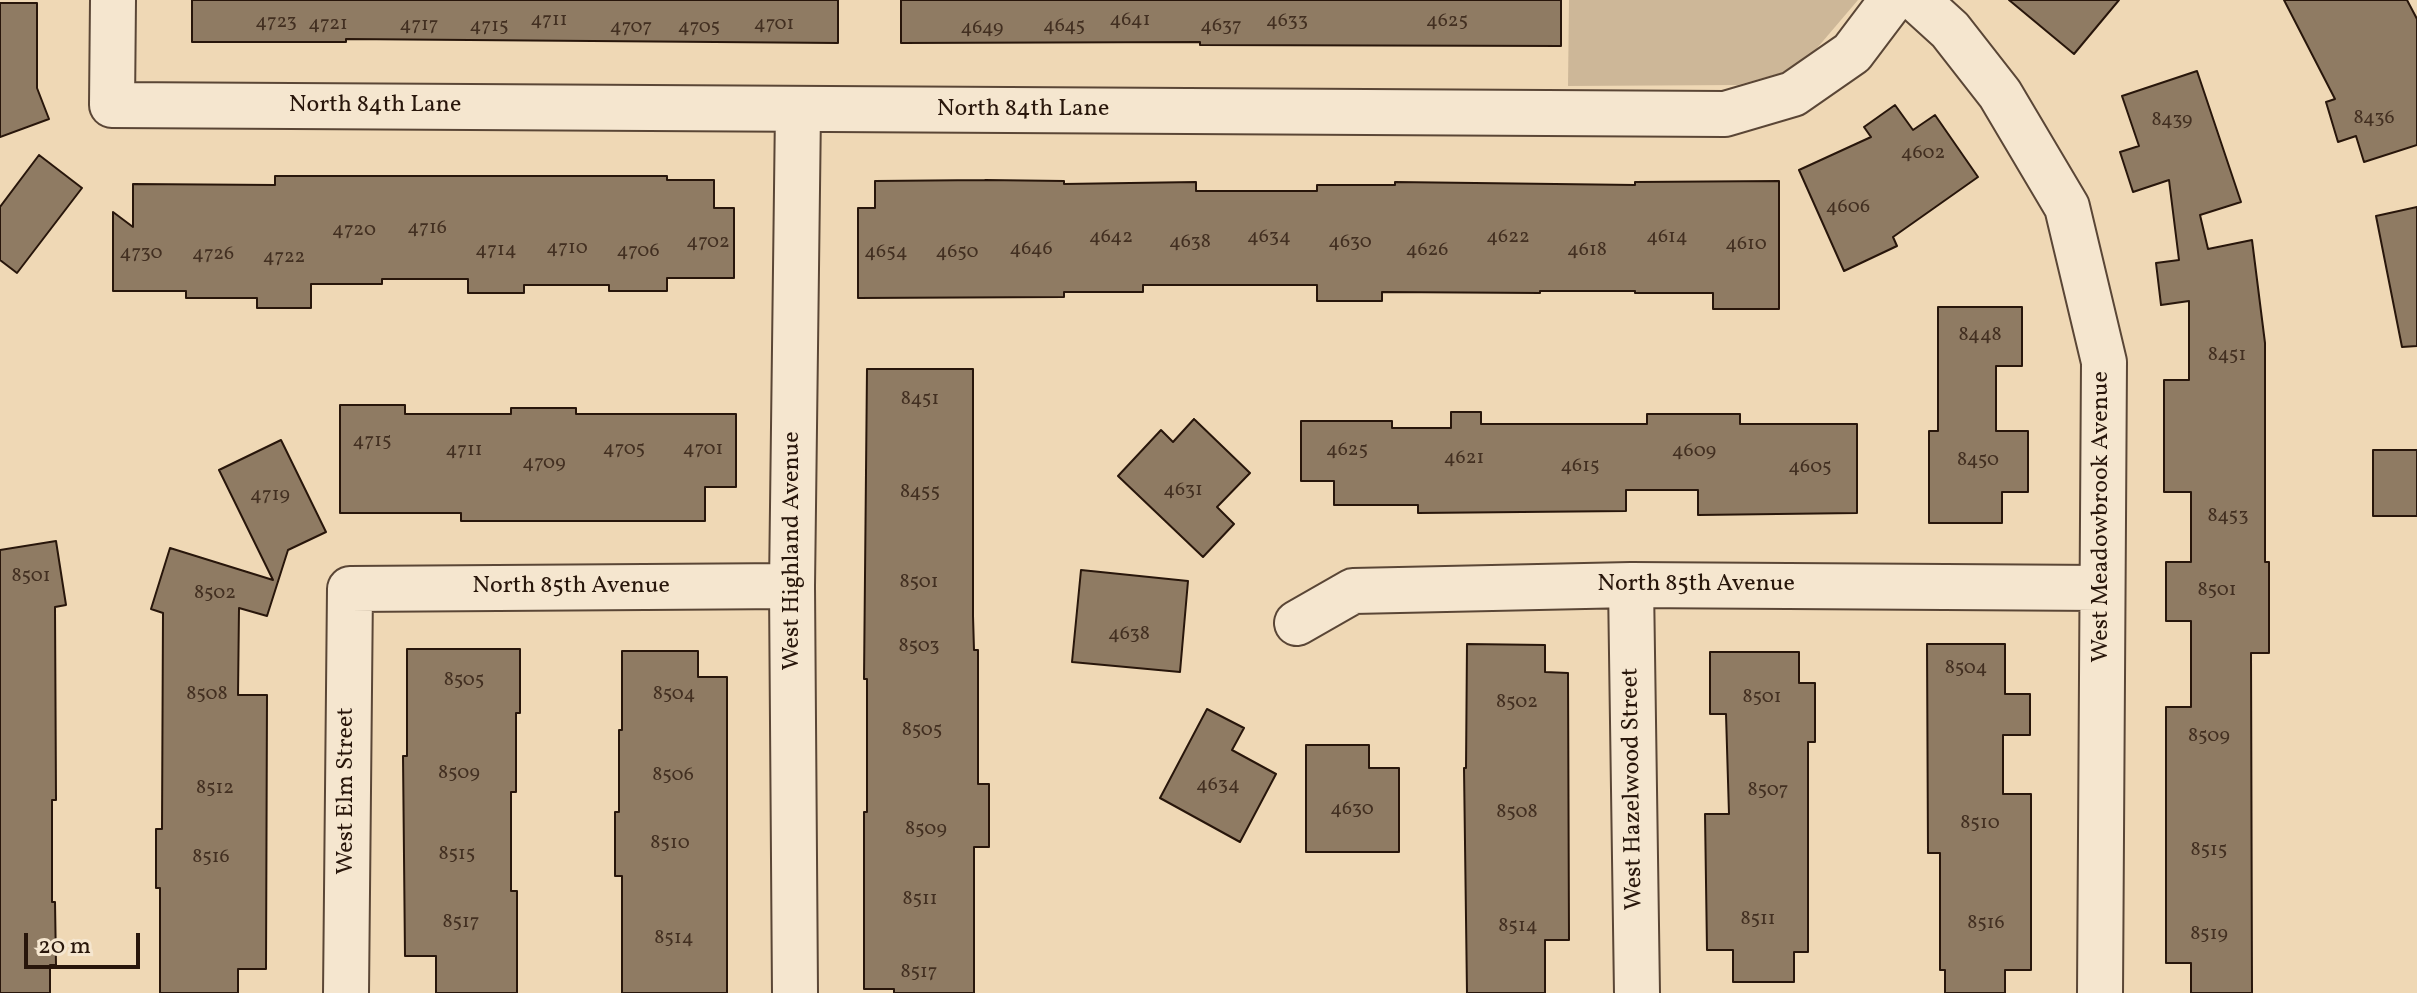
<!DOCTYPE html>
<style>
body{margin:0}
#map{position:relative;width:2417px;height:993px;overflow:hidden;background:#efd8b5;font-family:Vollkorn,serif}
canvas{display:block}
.scale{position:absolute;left:24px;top:933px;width:116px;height:36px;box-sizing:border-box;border:4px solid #28160b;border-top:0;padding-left:10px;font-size:24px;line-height:28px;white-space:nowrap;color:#28160b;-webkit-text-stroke:6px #f5e6cf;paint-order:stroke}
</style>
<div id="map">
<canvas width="2417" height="993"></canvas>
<div class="scale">20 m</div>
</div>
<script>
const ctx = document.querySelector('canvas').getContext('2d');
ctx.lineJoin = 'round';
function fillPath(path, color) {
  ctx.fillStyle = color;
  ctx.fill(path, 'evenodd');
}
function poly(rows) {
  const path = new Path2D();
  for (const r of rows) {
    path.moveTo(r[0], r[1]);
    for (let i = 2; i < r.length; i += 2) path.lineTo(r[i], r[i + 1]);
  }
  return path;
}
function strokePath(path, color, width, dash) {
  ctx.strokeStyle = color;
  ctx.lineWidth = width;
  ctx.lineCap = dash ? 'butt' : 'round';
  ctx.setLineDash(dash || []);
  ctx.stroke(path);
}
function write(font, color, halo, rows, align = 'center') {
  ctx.font = font + ' Vollkorn,serif';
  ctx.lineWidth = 6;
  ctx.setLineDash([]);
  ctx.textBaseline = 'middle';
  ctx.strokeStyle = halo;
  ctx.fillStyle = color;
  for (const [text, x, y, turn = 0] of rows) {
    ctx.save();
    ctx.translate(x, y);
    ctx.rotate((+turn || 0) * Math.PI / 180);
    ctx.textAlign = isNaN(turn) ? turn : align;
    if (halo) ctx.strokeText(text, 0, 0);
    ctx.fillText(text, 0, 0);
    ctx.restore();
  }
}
fillPath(poly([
 [1569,0,1858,0,1812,54,1781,73,1738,85,1568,86]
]), '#cdb798');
const building = poly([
 [192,0,838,0,838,43,346,39,346,42,192,42,192,0],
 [901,0,1561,0,1561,46,1200,45,1200,42,901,43,901,0],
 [2009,0,2119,0,2074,54,2009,0],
 [2284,0,2407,0,2417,19,2417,145,2364,162,2356,136,2338,142,2326,102,2335,99,2284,0],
 [0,3,37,3,37,88,49,119,0,137,0,3],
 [2197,71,2241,202,2200,215,2208,249,2252,240,2265,343,2265,562,2269,562,2269,653,2251,653,2252,993,2191,993,2191,963,2166,963,2166,707,2191,707,2191,621,2166,621,2166,562,2191,562,2191,492,2164,492,2164,380,2189,380,2189,301,2161,305,2156,263,2179,260,2169,180,2133,192,2120,152,2139,146,2122,96,2197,71],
 [1895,105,1913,130,1935,115,1978,177,1893,237,1897,246,1844,271,1799,170,1871,137,1864,127,1895,105],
 [39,155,82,188,17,273,0,260,0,207,39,155],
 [275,176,667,176,667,180,714,180,714,208,734,208,734,278,667,278,667,291,609,291,609,285,524,285,524,293,468,293,468,279,382,279,382,284,311,284,311,308,257,308,257,298,186,298,186,291,113,291,113,212,133,227,133,184,275,185,275,176],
 [985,180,1064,181,1064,184,1196,182,1196,191,1317,191,1317,185,1395,185,1395,182,1635,185,1635,182,1779,181,1779,309,1713,309,1713,293,1635,293,1635,291,1540,291,1540,293,1382,292,1382,301,1317,301,1317,285,1143,285,1143,292,1064,292,1064,297,858,298,858,208,875,208,875,181,985,180],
 [2417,207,2417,346,2402,347,2376,216,2417,207],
 [1938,307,2022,307,2022,366,1996,366,1996,431,2028,431,2028,492,2002,492,2002,523,1929,523,1929,431,1938,431,1938,307],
 [867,369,973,369,973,616,974,650,978,650,978,784,989,784,989,847,974,847,974,993,894,993,894,989,864,989,864,812,867,812,867,679,864,679,867,369],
 [340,405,405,405,405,414,511,414,511,408,576,408,576,414,736,414,736,487,705,487,705,521,461,521,461,513,340,513,340,405],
 [1451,412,1481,412,1481,424,1647,424,1647,414,1740,414,1740,424,1857,424,1857,513,1698,515,1698,490,1626,490,1626,511,1418,513,1418,505,1334,505,1334,481,1301,481,1301,421,1392,421,1392,428,1451,428,1451,412],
 [1194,419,1250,473,1217,507,1234,524,1203,557,1118,476,1161,430,1173,442,1194,419],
 [281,440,326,532,288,550,267,616,239,608,238,695,267,695,266,969,238,969,238,993,160,993,160,888,156,888,156,829,162,829,163,613,151,609,170,548,273,580,219,470,281,440],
 [2373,450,2417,450,2417,516,2373,516,2373,450],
 [56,541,66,605,55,607,56,800,52,800,52,902,55,902,56,965,50,965,50,993,0,993,0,550,56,541],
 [1081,570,1188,581,1180,672,1072,662,1081,570],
 [1467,644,1545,645,1545,672,1568,673,1569,940,1545,940,1545,993,1467,993,1464,768,1466,768,1467,644],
 [1927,644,2005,644,2005,694,2030,694,2030,735,2003,735,2003,794,2031,794,2031,970,2005,970,2005,993,1945,993,1945,970,1940,970,1940,853,1928,853,1927,644],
 [407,649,520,649,520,713,516,713,516,792,511,792,511,891,517,891,517,993,436,993,436,956,405,956,403,756,407,756,407,649],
 [622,651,698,651,698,677,727,677,727,993,622,993,622,876,615,876,615,812,619,812,619,730,622,730,622,651],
 [1710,652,1799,652,1799,683,1815,683,1815,742,1808,742,1808,952,1794,952,1794,982,1733,982,1733,950,1707,950,1705,814,1729,814,1726,714,1710,714,1710,652],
 [1207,709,1244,728,1232,750,1276,774,1240,842,1160,798,1207,709],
 [1306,745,1369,745,1369,768,1399,768,1399,852,1306,852,1306,745]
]);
fillPath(building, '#8f7b63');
strokePath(building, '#28160b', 2);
const minor = poly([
 [113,0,112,105,1725,114,1793,94,1852,53,1892,0],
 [1917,0,1950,30,2000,94,2067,207,2104,362,2100,993],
 [1631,585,1637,993],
 [1297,623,1353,591,1631,585,2102,588],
 [346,993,350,589,792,586],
 [795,993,792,586,798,110]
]);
strokePath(minor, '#5a4636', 48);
strokePath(minor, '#f5e6cf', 44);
write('20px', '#422f21', null, [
 ["4711",549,21],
 ["4641",1130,21],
 ["4633",1287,22],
 ["4625",1447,22],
 ["4723",276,23],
 ["4721",328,25],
 ["4701",774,25],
 ["4717",419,26],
 ["4715",489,27],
 ["4645",1064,27],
 ["4637",1221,27],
 ["4707",631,28],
 ["4705",699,28],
 ["4649",982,29],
 ["8436",2374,119],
 ["8439",2172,121],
 ["4602",1923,154],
 ["4606",1848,208],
 ["4716",427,229],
 ["4720",354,231],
 ["4642",1111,238],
 ["4634",1269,238],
 ["4622",1508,238],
 ["4614",1667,238],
 ["4702",708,243],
 ["4638",1190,243],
 ["4630",1350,243],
 ["4610",1746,245],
 ["4710",567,249],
 ["4646",1031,250],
 ["4714",496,251],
 ["4626",1427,251],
 ["4618",1587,251],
 ["4706",638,252],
 ["4654",886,253],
 ["4650",957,253],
 ["4730",141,254],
 ["4726",213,255],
 ["4722",284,258],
 ["8448",1980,336],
 ["8451",2227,356],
 ["8451",920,400],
 ["4715",372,442],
 ["4705",624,450],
 ["4701",703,450],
 ["4711",464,451],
 ["4625",1347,451],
 ["4609",1694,452],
 ["4621",1464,459],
 ["8450",1978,461],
 ["4709",544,464],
 ["4615",1580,467],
 ["4605",1810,468],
 ["4631",1183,491],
 ["8455",920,493],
 ["4719",270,496],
 ["8453",2228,517],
 ["8501",31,577],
 ["8501",919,583],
 ["8501",2217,591],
 ["8502",215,594],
 ["4638",1129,635],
 ["8503",919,647],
 ["8504",1966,669],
 ["8505",464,681],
 ["8508",207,695],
 ["8504",674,695],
 ["8501",1762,698],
 ["8502",1517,703],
 ["8505",922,731],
 ["8509",2209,737],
 ["8509",459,774],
 ["8506",673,776],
 ["4634",1218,786],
 ["8512",215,789],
 ["8507",1768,791],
 ["4630",1352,810],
 ["8508",1517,813],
 ["8510",1980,824],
 ["8509",926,830],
 ["8510",670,844],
 ["8515",2209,851],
 ["8515",457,855],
 ["8516",211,858],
 ["8511",920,900],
 ["8511",1758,920],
 ["8517",461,923],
 ["8516",1986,924],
 ["8514",1518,927],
 ["8519",2209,935],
 ["8514",674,939],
 ["8517",919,973]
]);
write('24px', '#28160b', '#f5e6cf', [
 ["North 84th Lane",375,107],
 ["North 84th Lane",1023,111],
 ["West Meadowbrook Avenue",2103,517,-90],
 ["West Highland Avenue",794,551,-90],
 ["North 85th Avenue",1696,586],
 ["North 85th Avenue",571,588],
 ["West Hazelwood Street",1634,789,-91],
 ["West Elm Street",348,791,-90]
]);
</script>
